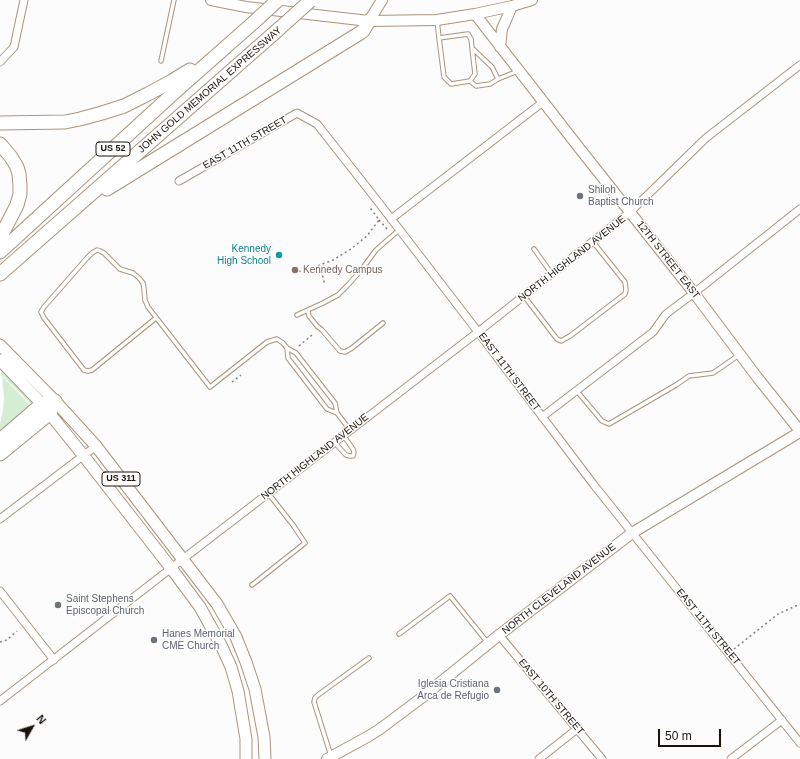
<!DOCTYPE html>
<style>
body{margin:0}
#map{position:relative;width:800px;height:759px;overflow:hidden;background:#fcfcfc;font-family:Helvetica,sans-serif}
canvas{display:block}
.north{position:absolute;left:12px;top:707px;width:40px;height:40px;-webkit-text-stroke:3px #fff;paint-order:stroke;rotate:51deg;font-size:11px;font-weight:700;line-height:16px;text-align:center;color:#1b1309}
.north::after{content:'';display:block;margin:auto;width:14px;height:18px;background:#1b1309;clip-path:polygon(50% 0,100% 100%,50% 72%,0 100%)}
.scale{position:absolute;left:658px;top:729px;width:63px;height:18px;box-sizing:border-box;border:2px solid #1b1309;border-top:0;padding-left:5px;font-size:12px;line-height:14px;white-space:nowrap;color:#1b1309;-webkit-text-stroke:3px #fff;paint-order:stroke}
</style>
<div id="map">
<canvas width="800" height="759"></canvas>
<div class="north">N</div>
<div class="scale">50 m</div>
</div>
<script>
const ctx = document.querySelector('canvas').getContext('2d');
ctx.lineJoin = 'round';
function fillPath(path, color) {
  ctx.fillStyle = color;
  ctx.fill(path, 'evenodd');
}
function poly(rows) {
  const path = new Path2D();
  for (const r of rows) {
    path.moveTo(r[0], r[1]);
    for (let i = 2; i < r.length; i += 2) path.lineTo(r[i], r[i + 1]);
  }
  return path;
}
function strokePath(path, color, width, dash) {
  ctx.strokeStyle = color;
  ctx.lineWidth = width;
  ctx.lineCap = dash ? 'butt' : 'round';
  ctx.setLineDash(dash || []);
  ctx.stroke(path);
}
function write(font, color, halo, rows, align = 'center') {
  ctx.font = font + ' Helvetica,sans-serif';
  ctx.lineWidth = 3;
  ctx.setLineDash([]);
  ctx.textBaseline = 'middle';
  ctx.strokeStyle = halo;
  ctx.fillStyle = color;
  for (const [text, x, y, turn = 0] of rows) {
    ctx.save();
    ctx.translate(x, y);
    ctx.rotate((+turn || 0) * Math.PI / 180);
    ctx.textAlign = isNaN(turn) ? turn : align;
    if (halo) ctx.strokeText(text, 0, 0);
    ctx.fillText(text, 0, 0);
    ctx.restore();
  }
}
fillPath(poly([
 [2,370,33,402,31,404,1,374],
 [2,376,31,406,0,436,0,424,3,411,4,398]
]), '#d3eed4');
const lane = poly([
 [437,21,438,29,439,38,444,77,451,84,470,81,475,74,471,39,468,34,439,38],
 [161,61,174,0],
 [498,79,518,71],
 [470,81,476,86,490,84,498,79,492,67,473,49],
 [534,249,552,274],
 [524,296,557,339,561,341,570,336,625,294,626,290,625,282,593,242],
 [308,311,309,316,317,326,322,330,340,351,345,352,352,348,383,323],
 [297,315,323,303,338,295,348,285,362,269,376,250,399,230],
 [156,318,92,370,88,371,84,370,77,361,44,318,41,312,44,307,87,258,92,253,97,250,100,251,104,253,120,269,133,273,139,278,143,283,144,289,145,300,148,307,210,387,267,342,277,339,283,343,287,348,296,353,335,403,337,413,350,430],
 [287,348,288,358,327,409,337,413],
 [576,390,602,421,609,424,676,385,689,376,713,373,739,355],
 [334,442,346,455,350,456,353,456,354,452,353,449,343,435],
 [252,585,305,543,293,525,268,493],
 [399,634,450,596,488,643],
 [331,756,314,702,315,698,318,695,369,658]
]);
const street = poly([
 [0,62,14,47,24,0],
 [179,181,297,113,317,124,379,203,472,324,594,485,800,743],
 [391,219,543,102],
 [542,417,653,332,666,314,694,293,800,209],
 [0,519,96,446],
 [0,591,54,660],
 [499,635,602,759],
 [0,701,183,559,478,332,630,212,706,138,800,65],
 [539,759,577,729],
 [731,759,782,720]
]);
const secondary = poly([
 [211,0,246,7,369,21,437,20,475,14,512,6,532,0],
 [475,14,580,149,694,293,757,377,800,431],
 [369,21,382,0],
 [500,47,502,29,506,20,512,6],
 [327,759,369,736,380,729,420,699,499,635,632,533,800,432]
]);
const primary = poly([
 [0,345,55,401,96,446,217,604,236,637,246,662,255,689,264,737,265,759],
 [0,360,42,404,83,455,171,568,200,607,221,645,231,667,238,691,246,739,246,759]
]);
const highway = poly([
 [0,123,65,122,80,119,102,113,124,106,148,94,172,81,190,70],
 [0,144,11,157,17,167,19,174,20,186,20,194,17,205,0,238],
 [107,189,128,176,360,33,363,31,369,21],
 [0,252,176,91,253,23],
 [0,274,280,28],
 [0,440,42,404,55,401],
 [0,454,49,414,55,401]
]);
strokePath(lane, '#aa957b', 5.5);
strokePath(street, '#aa957b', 9);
strokePath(secondary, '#aa957b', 12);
strokePath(primary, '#aa957b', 13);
strokePath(highway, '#aa957b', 15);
strokePath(poly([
 [379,220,387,229],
 [320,266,325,285],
 [294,273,320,265,333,260,351,249,367,236,379,220,371,209,373,208],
 [299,346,312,335],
 [232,382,241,375],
 [0,642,7,640,17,631],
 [734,649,778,614,800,604]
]), '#837f79', 1.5, [2, 3]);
strokePath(lane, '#fff', 3.5);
strokePath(street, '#fff', 7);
strokePath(secondary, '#fff', 10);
strokePath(primary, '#fff', 11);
strokePath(highway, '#fff', 13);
const highwayBridge = poly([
 [253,23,278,0],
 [280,28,310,1]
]);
strokePath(highwayBridge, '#aa957b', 15, []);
strokePath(highwayBridge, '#fff', 13);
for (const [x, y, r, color] of [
 [580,196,4,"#6b7280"],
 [279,255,4,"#0f9aa8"],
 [295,270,4,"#8d6e63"],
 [58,605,4,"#6b7280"],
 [154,640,4,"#6b7280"],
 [497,690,4,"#6b7280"]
]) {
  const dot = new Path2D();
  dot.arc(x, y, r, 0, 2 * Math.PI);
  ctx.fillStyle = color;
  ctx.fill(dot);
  strokePath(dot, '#fff', 1.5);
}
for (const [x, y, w] of [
 [113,149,34],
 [121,479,38]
]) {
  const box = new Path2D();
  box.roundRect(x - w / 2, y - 7, w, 14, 3);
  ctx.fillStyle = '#fff';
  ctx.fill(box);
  strokePath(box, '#1b1309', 1);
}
write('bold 9px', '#1b1309', null, [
 ["US 52",113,149],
 ["US 311",121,479]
]);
write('10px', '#1b1309', '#fff', [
 ["JOHN GOLD MEMORIAL EXPRESSWAY",210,90,-41],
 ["EAST 11TH STREET",245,143,-30],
 ["NORTH HIGHLAND AVENUE",572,259,-38],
 ["12TH STREET EAST",668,260,52],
 ["EAST 11TH STREET",509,372,53],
 ["NORTH HIGHLAND AVENUE",315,457,-38],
 ["NORTH CLEVELAND AVENUE",559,589,-38],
 ["EAST 11TH STREET",708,627,51],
 ["EAST 10TH STREET",551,697,50]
]);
write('10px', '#5b616d', '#fff', [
 ["Shiloh",588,190],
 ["Baptist Church",588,202],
 ["Saint Stephens",66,599],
 ["Episcopal Church",66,611],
 ["Hanes Memorial",162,634],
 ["CME Church",162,646],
 ["Iglesia Cristiana",489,684,"right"],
 ["Arca de Refugio",489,696,"right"]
], 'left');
write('10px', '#0d838f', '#fff', [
 ["Kennedy",271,249],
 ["High School",271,261]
], 'right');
write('10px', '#785e54', '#fff', [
 ["Kennedy Campus",303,270]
], 'left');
</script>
